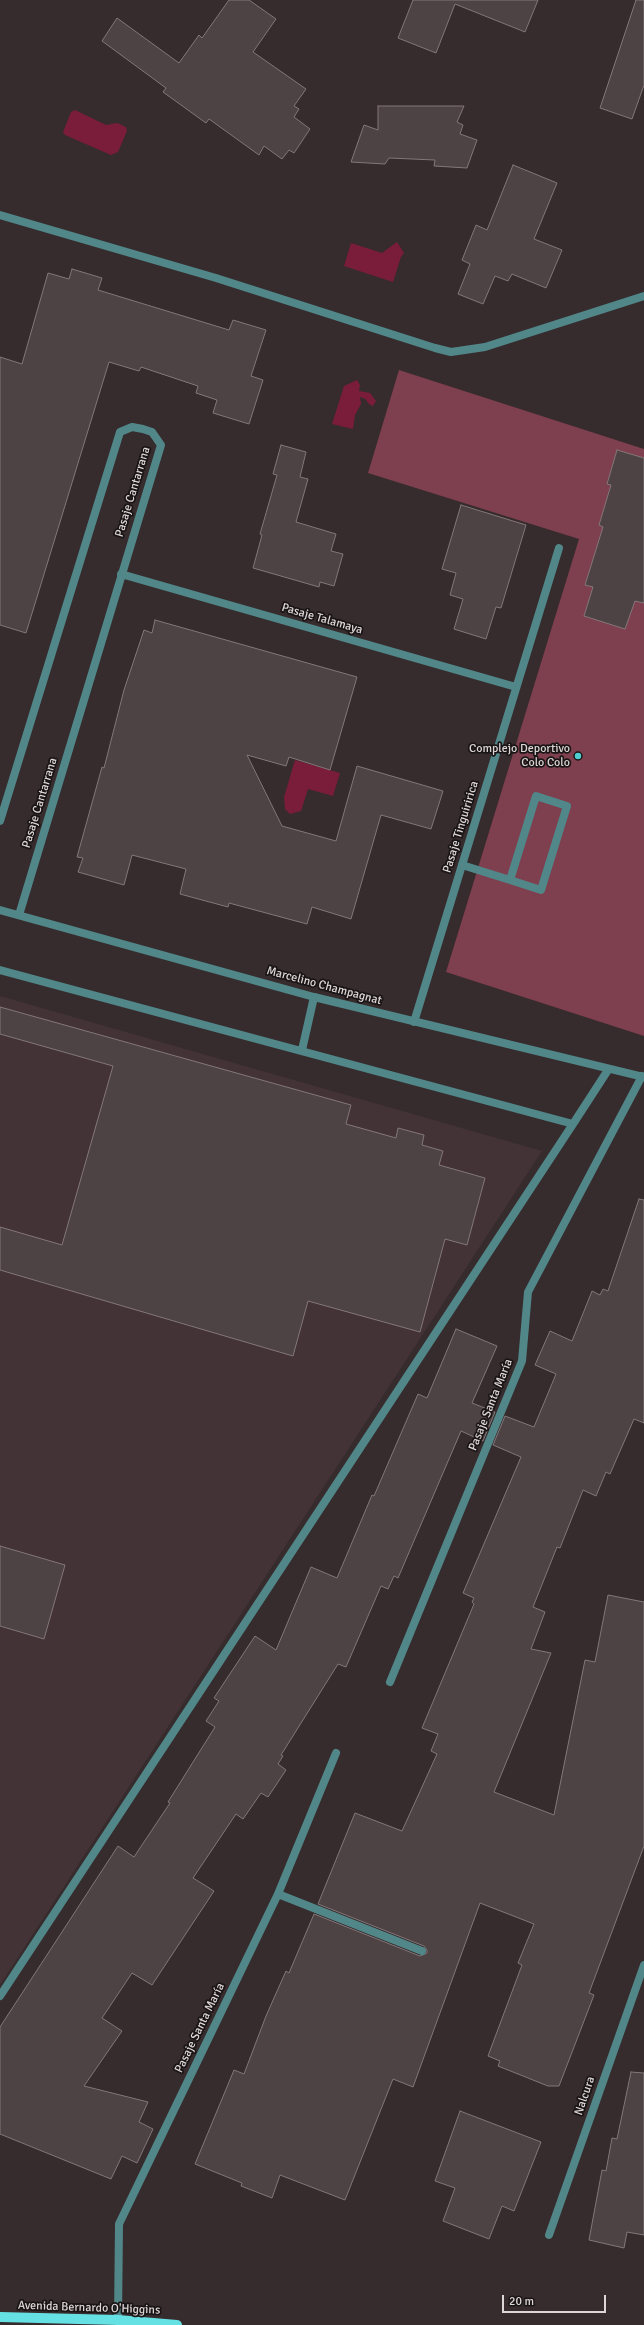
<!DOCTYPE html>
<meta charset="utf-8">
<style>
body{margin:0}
#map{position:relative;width:644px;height:2325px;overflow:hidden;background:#362b2d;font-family:Signika,sans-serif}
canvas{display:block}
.scale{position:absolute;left:502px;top:2295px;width:104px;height:18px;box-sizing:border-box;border:2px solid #ded7d8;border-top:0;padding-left:5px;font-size:12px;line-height:14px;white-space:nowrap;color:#ded7d8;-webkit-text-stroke:3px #1a1516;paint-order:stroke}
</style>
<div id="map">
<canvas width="644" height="2325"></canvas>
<div class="scale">20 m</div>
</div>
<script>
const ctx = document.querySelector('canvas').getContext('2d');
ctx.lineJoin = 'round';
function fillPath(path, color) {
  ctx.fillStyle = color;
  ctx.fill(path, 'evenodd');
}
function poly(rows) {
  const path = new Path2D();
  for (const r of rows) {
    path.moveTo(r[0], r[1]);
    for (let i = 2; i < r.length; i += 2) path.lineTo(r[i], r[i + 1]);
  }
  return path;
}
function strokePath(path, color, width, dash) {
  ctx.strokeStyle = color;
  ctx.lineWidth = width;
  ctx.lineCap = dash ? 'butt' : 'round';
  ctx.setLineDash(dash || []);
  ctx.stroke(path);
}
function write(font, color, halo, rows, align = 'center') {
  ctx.font = font + ' Signika,sans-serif';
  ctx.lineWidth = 3.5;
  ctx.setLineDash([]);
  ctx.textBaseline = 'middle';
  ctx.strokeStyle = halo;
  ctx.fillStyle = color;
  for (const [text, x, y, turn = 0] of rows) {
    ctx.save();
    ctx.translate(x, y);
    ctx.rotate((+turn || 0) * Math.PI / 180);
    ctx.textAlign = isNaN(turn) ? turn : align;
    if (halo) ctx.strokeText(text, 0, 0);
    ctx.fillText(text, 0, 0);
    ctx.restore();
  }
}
fillPath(poly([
 [0,996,542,1151,0,1985]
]), '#443336');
fillPath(poly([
 [399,370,644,449,644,1036,446,972,579,539,368,473]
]), '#7e3f4e');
fillPath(poly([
 [75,110,106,125,117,123,126,127,127,131,118,152,111,155,65,135,63,132,71,112],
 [397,242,404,253,401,257,393,282,344,266,351,243,382,253],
 [357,380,360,385,359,391,370,393,376,401,373,406,370,405,365,399,360,397,361,404,355,415,353,429,332,424,344,386],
 [295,760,340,773,333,796,308,789,301,811,290,814,285,809,284,797]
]), '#7a1d3b');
const building = poly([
 [229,0,249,0,276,19,253,52,306,89,294,106,299,109,294,117,310,129,294,153,289,150,282,159,264,146,259,155,209,119,206,123,163,92,166,88,102,41,117,18,179,63,199,35,202,38,229,0],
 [413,0,538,0,525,32,455,4,436,53,398,38,413,0],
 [636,0,644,0,644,85,632,119,600,108,636,0],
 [378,106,464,106,457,122,463,125,460,134,477,140,467,168,434,166,435,160,389,158,385,164,351,162,364,125,378,130,378,106],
 [513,165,557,183,534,239,562,250,546,288,512,274,508,281,495,276,483,304,458,294,470,264,462,260,476,225,487,230,513,165],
 [72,269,102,278,98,290,229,330,233,320,266,330,251,376,263,380,249,424,213,413,217,400,196,393,198,386,141,367,139,371,109,362,26,633,0,625,0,357,22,364,48,273,69,279,72,269],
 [281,445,306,452,300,477,308,479,296,522,336,534,331,551,343,554,334,586,320,582,319,587,253,568,262,535,260,534,277,475,273,474,281,445],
 [617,450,644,458,644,603,635,601,625,629,584,616,593,587,585,585,603,527,599,525,611,485,607,484,617,450],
 [461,505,526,525,501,608,496,607,486,639,454,629,463,599,450,595,456,573,442,569,461,505],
 [155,620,357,677,330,770,289,757,286,766,247,755,282,826,336,841,357,766,443,791,431,829,381,815,351,919,312,907,307,924,229,903,228,907,180,894,186,869,132,855,124,885,78,872,83,858,77,857,102,767,104,768,124,690,144,630,152,633,155,620],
 [0,1007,351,1105,346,1124,396,1138,398,1128,424,1135,422,1145,443,1151,439,1165,485,1178,467,1245,445,1239,420,1332,308,1301,293,1356,0,1270,0,1227,62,1245,113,1066,0,1034,0,1007],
 [639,1199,644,1200,644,1423,634,1419,610,1474,606,1472,596,1496,583,1490,560,1548,557,1547,533,1607,545,1612,531,1649,551,1653,494,1792,554,1815,585,1660,595,1662,608,1595,644,1602,644,1846,589,1993,594,1995,559,2086,548,2086,498,2066,500,2061,488,2056,522,1965,518,1963,534,1924,480,1903,413,2087,393,2079,345,2200,280,2175,272,2198,241,2186,242,2183,195,2164,234,2070,244,2074,266,2016,286,1971,289,1973,314,1914,420,1956,427,1953,427,1950,424,1946,318,1904,355,1813,402,1831,437,1754,431,1751,438,1734,422,1728,474,1604,472,1602,474,1598,463,1593,521,1457,493,1445,505,1416,534,1427,556,1374,535,1365,550,1331,572,1341,592,1291,600,1295,603,1289,608,1291,639,1199],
 [456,1329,497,1346,472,1403,495,1412,483,1441,461,1431,398,1578,394,1576,388,1589,381,1586,346,1667,338,1664,281,1755,283,1756,278,1764,286,1770,268,1797,261,1793,243,1819,236,1814,193,1878,214,1891,152,1985,132,1973,102,2018,122,2031,84,2086,148,2102,139,2122,153,2129,137,2163,122,2156,111,2179,0,2134,0,2027,118,1846,134,1857,170,1803,168,1802,215,1727,206,1721,219,1701,214,1698,255,1636,276,1650,311,1567,337,1578,372,1495,374,1496,418,1394,427,1398,456,1329],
 [0,1546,65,1565,44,1639,0,1626,0,1546],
 [631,2072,644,2073,644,2235,627,2232,624,2248,589,2240,602,2170,606,2171,612,2138,617,2139,631,2072],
 [460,2111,541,2142,514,2211,502,2206,489,2239,443,2221,455,2188,435,2181,460,2111]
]);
fillPath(building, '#4d4244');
strokePath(building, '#837779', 1);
strokePath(poly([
 [462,865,510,880,541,890,567,806,536,796,510,880],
 [0,970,573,1124,608,1070],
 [302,1050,314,997],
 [0,1996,573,1124]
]), '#518788', 8);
strokePath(poly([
 [0,215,216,278,435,348,451,352,485,347,644,296],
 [121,574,516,687],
 [0,821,120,432,132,427,143,429,152,432,161,445,19,915],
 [0,910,314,997,644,1077],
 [414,1022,559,548],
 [390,1682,522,1361,528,1292,642,1076],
 [278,1894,422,1951],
 [549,2235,644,1965],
 [118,2320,119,2224,278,1894,336,1753]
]), '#518788', 8);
strokePath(poly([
 [0,2317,118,2320,177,2325]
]), '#65e0e3', 10);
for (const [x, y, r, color] of [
 [578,756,4,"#52cdd0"]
]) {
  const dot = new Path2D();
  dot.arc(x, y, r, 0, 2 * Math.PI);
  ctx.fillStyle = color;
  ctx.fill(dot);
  strokePath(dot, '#1a1516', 1.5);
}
write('12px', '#ded7d8', '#1a1516', [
 ["Pasaje Cantarrana",133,492,-73],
 ["Pasaje Talamaya",322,619,16],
 ["Pasaje Cantarrana",40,803,-73],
 ["Pasaje Tinguiririca",461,827,-73],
 ["Marcelino Champagnat",324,986,15],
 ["Pasaje Santa María",491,1405,-68],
 ["Pasaje Santa María",200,2028,-64],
 ["Nalcura",585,2096,-71],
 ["Avenida Bernardo O'Higgins",89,2308,2]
]);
write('12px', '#ded7d8', '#1a1516', [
 ["Complejo Deportivo",570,749],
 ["Colo Colo",570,763]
], 'right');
</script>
